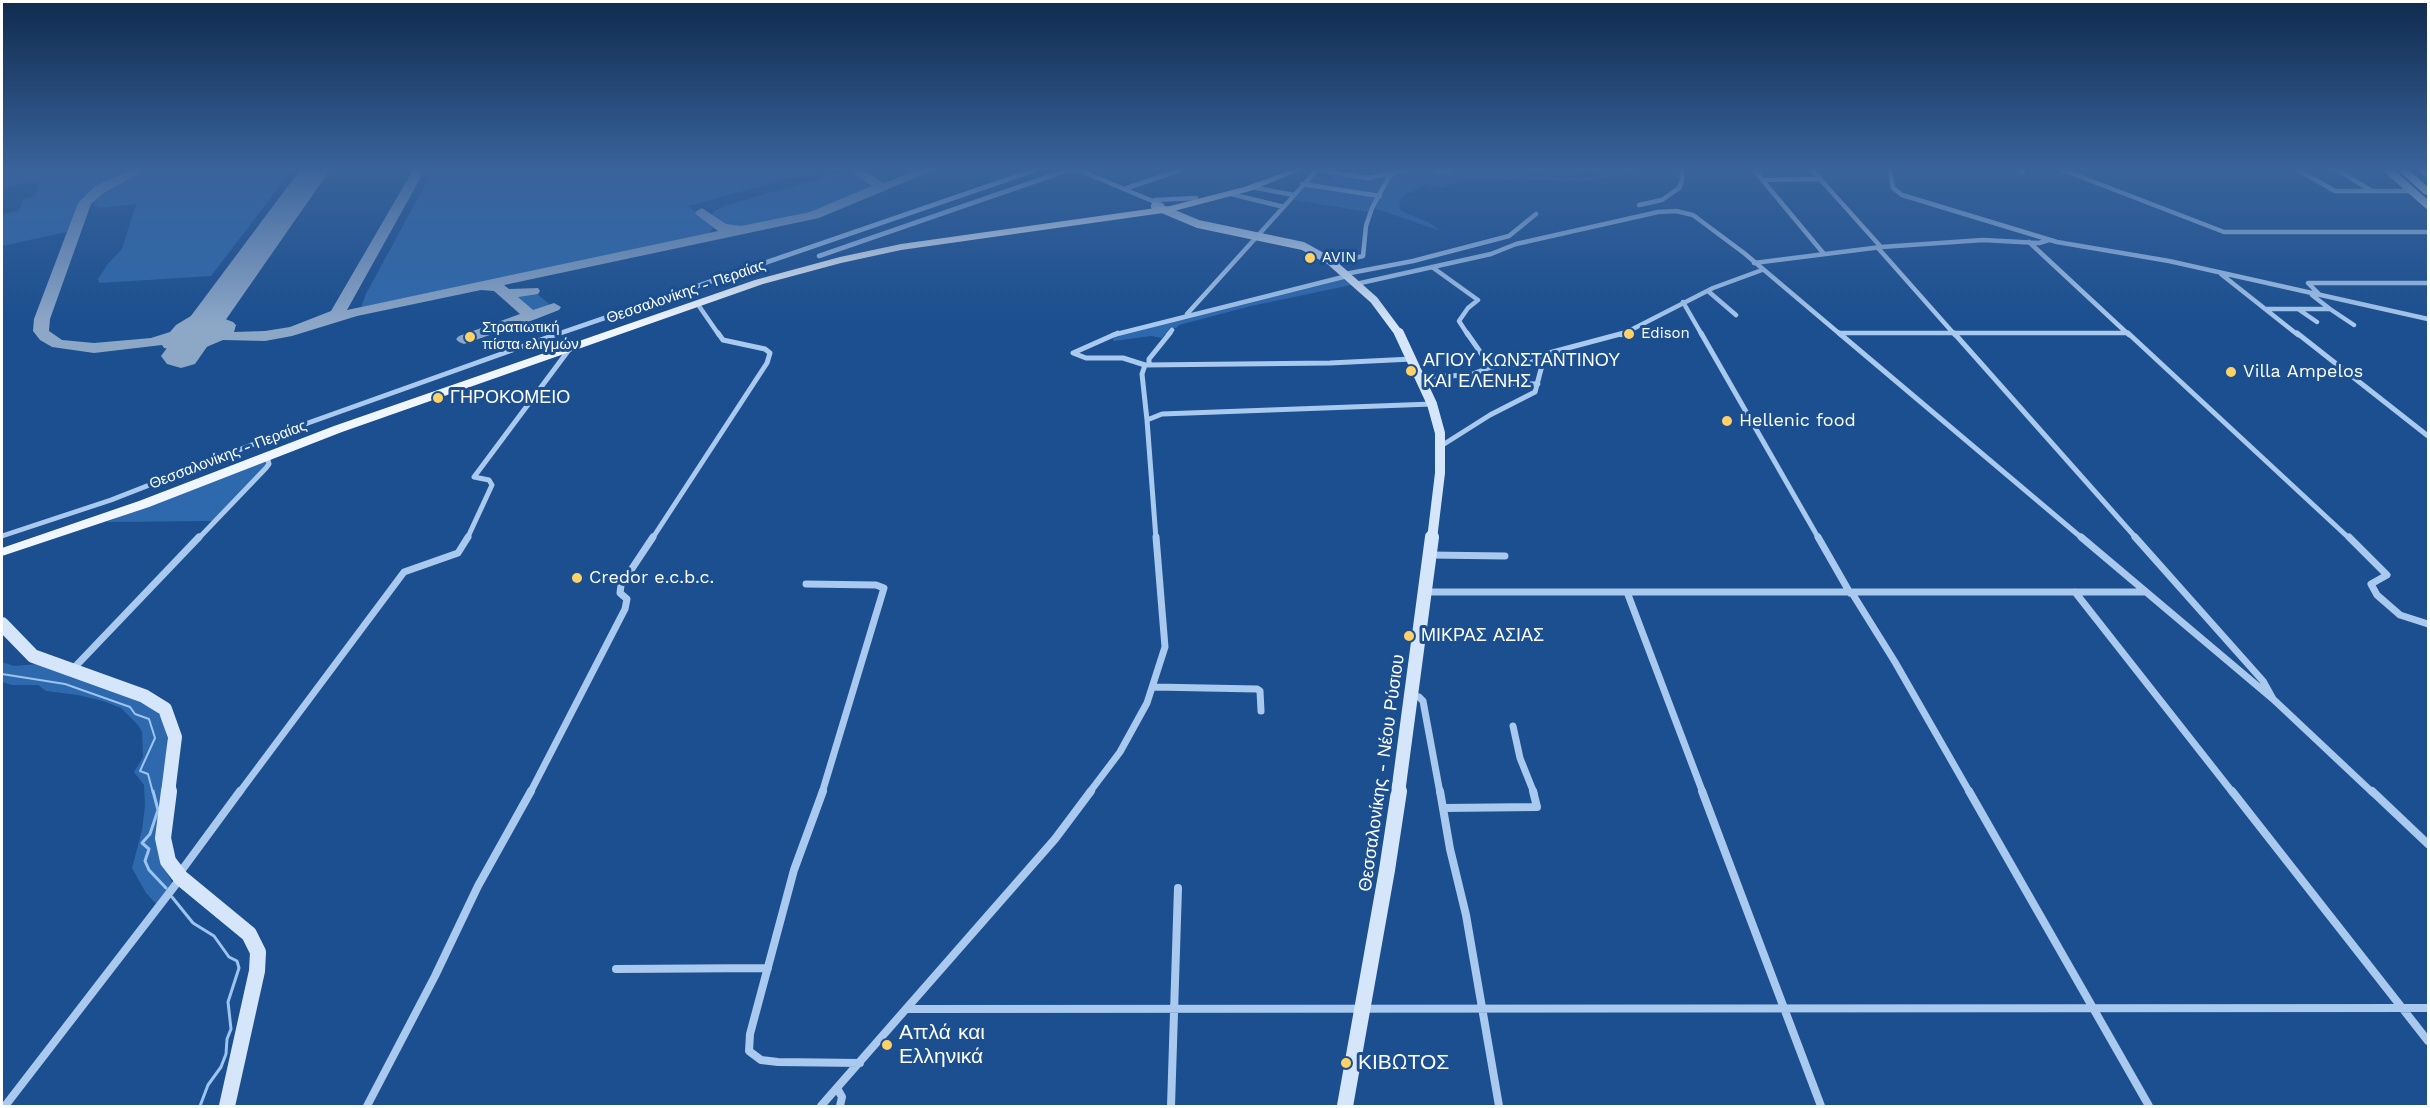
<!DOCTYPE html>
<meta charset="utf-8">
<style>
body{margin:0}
#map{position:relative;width:2430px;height:1108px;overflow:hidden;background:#1b4f8f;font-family:"Work Sans",sans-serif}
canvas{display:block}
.frame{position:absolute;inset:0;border:3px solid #fff;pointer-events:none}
</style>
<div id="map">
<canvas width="2430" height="1108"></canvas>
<div class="frame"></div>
</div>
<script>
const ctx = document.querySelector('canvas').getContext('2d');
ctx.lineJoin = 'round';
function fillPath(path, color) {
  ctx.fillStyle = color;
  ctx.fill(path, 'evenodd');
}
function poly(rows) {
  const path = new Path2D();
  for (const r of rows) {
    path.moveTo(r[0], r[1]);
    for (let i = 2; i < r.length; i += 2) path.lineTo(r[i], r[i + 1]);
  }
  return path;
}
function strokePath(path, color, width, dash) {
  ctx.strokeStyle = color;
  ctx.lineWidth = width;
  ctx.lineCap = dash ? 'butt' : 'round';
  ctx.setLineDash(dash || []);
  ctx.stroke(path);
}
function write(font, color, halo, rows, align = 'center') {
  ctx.font = font + ' "Work Sans",sans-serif';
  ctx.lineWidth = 6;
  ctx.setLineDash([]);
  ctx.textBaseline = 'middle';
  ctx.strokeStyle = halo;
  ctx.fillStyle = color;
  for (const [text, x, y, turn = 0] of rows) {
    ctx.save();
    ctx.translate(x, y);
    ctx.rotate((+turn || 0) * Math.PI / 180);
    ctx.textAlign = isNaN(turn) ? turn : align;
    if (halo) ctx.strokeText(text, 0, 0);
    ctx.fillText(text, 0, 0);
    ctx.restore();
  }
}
fillPath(poly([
 [5,170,134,170,109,180,85,195,78,204,67,232,2,246,2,214,19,211,23,199,35,196,40,180,2,188],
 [147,170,292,170,211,276,99,283,98,279,107,265,122,249,136,204,100,208,94,206,94,202,111,186],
 [433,170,819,170,688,206,714,227,709,233,702,237,361,307,366,294],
 [1431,170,1571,178,1613,175,1617,172,1616,170,1631,170,1635,172,1588,181,1461,180,1442,188,1425,184,1402,197,1399,205,1401,211,1428,222,1441,231,1374,208,1391,177,1406,171],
 [1451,170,1615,170,1611,174,1576,172,1576,176],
 [848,173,861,175,874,186,868,192,820,211,747,227,726,227,712,215,714,211,724,206,834,174],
 [1335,173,1376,179,1388,176,1377,196,1308,184,1315,176,1331,179],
 [1306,186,1378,197,1368,212,1294,200],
 [1337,279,1344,279,1351,285,1251,306,1179,325,1176,328,1170,328,1162,338,1151,336,1114,341,1113,340,1114,336],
 [528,292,536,293,549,304,550,308,541,312,529,312,515,298],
 [274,457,214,521,106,522],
 [2,662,14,666,38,664,137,700,156,711,162,718,167,737,162,863,174,886,159,907,146,893,132,868,142,830,145,806,144,785,134,772,143,757,142,732,138,725,121,708,103,701,78,695,46,691,38,685,11,685,2,682]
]), '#2e69ad');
strokePath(poly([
 [2,674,65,684,130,707,135,714,149,719,155,738,140,771,148,774,153,793]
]), '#9cc4f0', 2);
strokePath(poly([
 [153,791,158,810,150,834,142,843,149,849,145,861,149,870,166,888],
 [172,897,193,923,214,936,229,957,237,961,239,968,228,1002,231,1029,227,1039,226,1054,221,1067,208,1085,200,1106]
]), '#9cc4f0', 3);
fillPath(poly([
 [131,170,146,170,105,192,91,204,50,319,49,331,62,340,94,343,151,338,170,332,176,325,219,299,226,303,217,311,220,317,233,322,236,325,234,332,265,331,290,327,331,311,413,170,425,170,347,310,718,231,697,215,695,212,702,208,726,224,741,226,810,212,872,186,849,170,863,170,884,183,918,170,934,170,819,218,504,285,509,289,538,288,540,291,538,294,518,297,533,310,554,303,561,307,559,310,536,319,464,344,459,342,456,339,459,336,520,314,494,291,481,290,357,316,292,336,265,341,223,340,204,348,185,352,164,348,162,345,94,353,52,347,40,340,33,331,34,319,78,203,95,186,131,170],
 [200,322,202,331,207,335,194,341,180,342,189,334,187,331,200,322]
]), '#8da7c7');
fillPath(poly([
 [300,170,330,170,195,364,181,368,167,364,161,356,300,170]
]), '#8da7c7');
strokePath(poly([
 [1320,170,1367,178,1393,173],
 [1436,170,1450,170],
 [1754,170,1824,254],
 [1812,170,1881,247],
 [1890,170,1893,188,1902,195,2057,242,2169,261,2428,319],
 [2018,170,2023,172],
 [2063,170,2224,232,2428,232],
 [2298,170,2335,191,2412,191],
 [2337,170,2372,191],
 [1763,180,1820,179],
 [1302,184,1380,196],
 [1251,187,1294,195],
 [1124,189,1180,170],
 [1231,194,1284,207],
 [1155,200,1196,198],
 [1639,205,1662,200,1679,188,1682,181,1682,170],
 [2029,242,2129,335],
 [1878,248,1955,335],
 [819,256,1065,171,1079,170,1162,205],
 [1333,263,1363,256,1366,226,1372,208,1389,177,1396,172,1406,170],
 [1754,263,1881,247,1983,240,2039,243,2049,240],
 [1432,267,1478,300,1468,308,1459,321,1468,335],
 [1345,274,1413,261,1509,236,1536,214],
 [2221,274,2298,335],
 [1356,284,1491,254,1516,244,1658,212,1676,211,1693,215,1744,253,1841,335],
 [1708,291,1736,315],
 [2319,294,2308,283,2428,283],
 [1683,302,1702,335],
 [699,306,719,335],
 [2265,309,2330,309,2312,295],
 [2298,309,2317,322],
 [2330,309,2354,325],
 [1187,314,1317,170],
 [1840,333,2125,333],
 [555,335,1035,170],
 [1113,335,1347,276],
 [1168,335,1172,330],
 [1621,335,1713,288,1762,270]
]), '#a9c9ee', 4.5);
strokePath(poly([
 [1118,333,1073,353,1086,358,1123,358,1145,365,1330,363,1412,359],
 [1467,333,1483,356,1485,369],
 [1701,333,1819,539],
 [1839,333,2083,539],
 [1954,333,2137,539],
 [2128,333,2350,539],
 [2297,333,2428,436],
 [1149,364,1149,359,1170,333],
 [1145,365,1142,374,1147,420],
 [1470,376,1491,383,1538,384],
 [1419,377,1470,375,1491,367,1532,362,1543,357],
 [1441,446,1490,415,1535,392,1545,354,1624,333],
 [2,536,111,500,308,423,560,333],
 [198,539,266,468,269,464,267,457],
 [467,539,492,485,489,480,474,477,571,347],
 [652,539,767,363,770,353,765,349,723,340,718,333],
 [1156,539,1147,420,1162,414,1432,404]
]), '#a9c9ee', 5);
strokePath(poly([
 [1818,537,1850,593],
 [2081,537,2273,699,2373,793],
 [2135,537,2263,681,2273,699],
 [2349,537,2387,575,2371,584,2377,595,2400,615,2428,624],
 [1430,555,1505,556],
 [806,584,876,585,884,588,822,793],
 [1424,592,2145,592],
 [1627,592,1703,793],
 [2075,592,2233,793],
 [1852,593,1895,662,1970,793],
 [72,670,199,537],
 [1154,687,1257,689,1260,691,1261,711],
 [1412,696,1419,697,1423,701,1440,793],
 [1513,726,1520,758,1534,793],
 [239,793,404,572,458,553,468,537],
 [530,793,625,609,627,599,620,593,621,585,653,537],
 [1089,793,1120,752,1147,703,1165,647,1156,537]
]), '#a9c9ee', 7);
strokePath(poly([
 [823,791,794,870,750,1034,749,1051,761,1060,778,1062,860,1063],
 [1440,791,1450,849,1466,915,1499,1106],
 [1702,791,1821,1106],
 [1969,791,2149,1106],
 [2232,791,2428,1041],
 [2372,791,2428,844],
 [1444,808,1537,807,1533,791],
 [179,874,240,791],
 [616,969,768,968],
 [906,1009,2428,1008],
 [837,1088,842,1097,840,1106],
 [5,1106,180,879],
 [367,1106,435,976,478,886,531,791],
 [821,1106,1055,839,1091,791],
 [1171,1106,1178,888]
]), '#a9c9ee', 8);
strokePath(poly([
 [2388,170,2428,205],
 [2423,170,2428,174],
 [1155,206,1198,224,1303,246,1330,261,1374,300,1400,335]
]), '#d6e6fa', 8);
strokePath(poly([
 [1399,333,1432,404,1440,433,1440,473,1432,539]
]), '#d6e6fa', 10);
strokePath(poly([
 [2,624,33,656,144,696,165,709,175,737,168,793],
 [1398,793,1432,537]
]), '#d6e6fa', 14);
strokePath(poly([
 [169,791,163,838,168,861,181,878,249,934,258,952,257,971,227,1106],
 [1345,1106,1387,870,1399,791]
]), '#d6e6fa', 16);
fillPath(poly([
 [1291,170,1302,170,1250,191,1170,212,901,250,841,263,763,284,342,432,149,507,2,556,2,548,139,501,334,426,755,280,840,257,901,244,1170,206,1244,187,1291,170]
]), '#f0f6ff');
fillPath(poly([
 [2398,170,2409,170,2428,187,2428,195,2424,194,2398,170]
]), '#fff');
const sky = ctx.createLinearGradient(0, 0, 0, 325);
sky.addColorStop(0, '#0f2b4f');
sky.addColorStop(0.52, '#39639b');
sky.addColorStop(1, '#39639b00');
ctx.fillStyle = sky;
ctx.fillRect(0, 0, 2430, 325);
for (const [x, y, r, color] of [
 [1310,258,6,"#ffd166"],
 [1629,334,6,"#ffd166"],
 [470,337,6,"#ffd166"],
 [1411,371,6,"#ffd166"],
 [2231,372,6,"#ffd166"],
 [438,398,6,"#ffd166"],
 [1727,421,6,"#ffd166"],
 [577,578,6,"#ffd166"],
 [1409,636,6,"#ffd166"],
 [887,1045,6,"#ffd166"],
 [1346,1063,6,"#ffd166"]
]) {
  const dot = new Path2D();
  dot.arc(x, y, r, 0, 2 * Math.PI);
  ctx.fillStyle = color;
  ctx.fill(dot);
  strokePath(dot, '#1b4f8f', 2);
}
write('15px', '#fff', '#1b4f8f', [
 ["AVIN",1322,258],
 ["Στρατιωτική",482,328],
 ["πίστα ελιγμών",482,345],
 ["Edison",1641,334]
], 'left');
write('15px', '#fff', '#1b4f8f', [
 ["Θεσσαλονίκης - Περαίας",686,292,-19],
 ["Θεσσαλονίκης - Περαίας",228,455,-21]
]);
write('18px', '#fff', '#1b4f8f', [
 ["ΑΓΙΟΥ ΚΩΝΣΤΑΝΤΙΝΟΥ",1423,361],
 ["ΚΑΙ ΕΛΕΝΗΣ",1423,382],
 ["Villa Ampelos",2243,372],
 ["ΓΗΡΟΚΟΜΕΙΟ",450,398],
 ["Hellenic food",1739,421],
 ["Credor e.c.b.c.",589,578],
 ["ΜΙΚΡΑΣ ΑΣΙΑΣ",1421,636]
], 'left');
write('18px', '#fff', '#1b4f8f', [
 ["Θεσσαλονίκης - Νέου Ρύσιου",1382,773,-82]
]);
write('21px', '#fff', '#1b4f8f', [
 ["Απλά και",899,1033],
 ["Ελληνικά",899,1057],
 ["ΚΙΒΩΤΟΣ",1358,1063]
], 'left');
</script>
